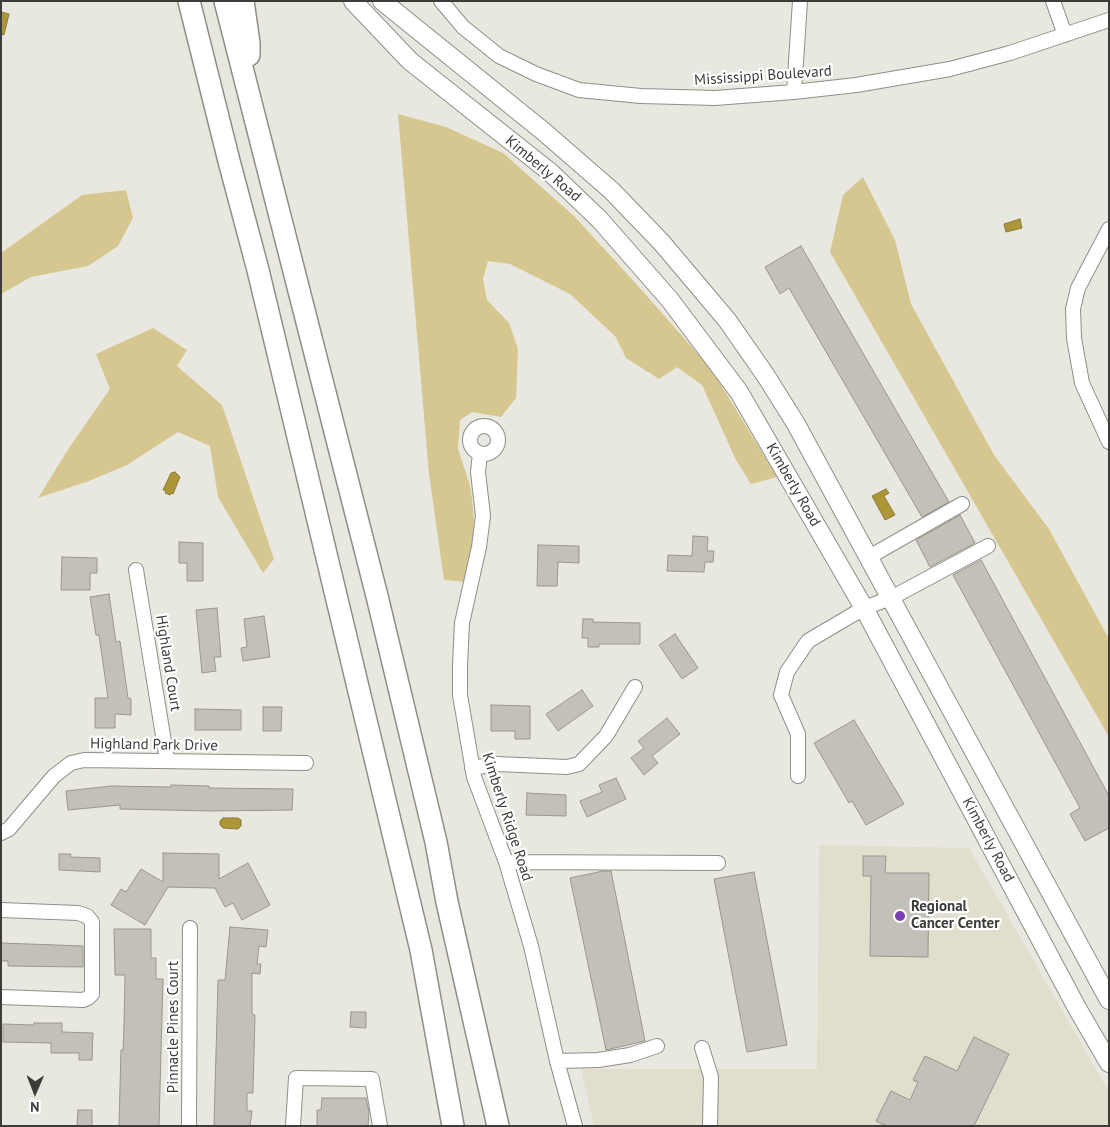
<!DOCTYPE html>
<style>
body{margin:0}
#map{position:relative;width:1110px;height:1127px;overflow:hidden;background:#e9e8e0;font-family:"PT Sans",sans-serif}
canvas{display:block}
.frame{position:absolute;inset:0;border:2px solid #3d3c39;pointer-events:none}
.north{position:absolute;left:10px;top:1067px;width:50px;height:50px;-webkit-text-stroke:4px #fff;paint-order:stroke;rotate:181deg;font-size:14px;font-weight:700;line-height:20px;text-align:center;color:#3d3c39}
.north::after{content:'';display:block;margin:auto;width:18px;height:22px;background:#3d3c39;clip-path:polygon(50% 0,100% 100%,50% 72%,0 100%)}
</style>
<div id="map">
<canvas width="1110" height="1127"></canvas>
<div class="frame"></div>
<div class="north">N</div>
</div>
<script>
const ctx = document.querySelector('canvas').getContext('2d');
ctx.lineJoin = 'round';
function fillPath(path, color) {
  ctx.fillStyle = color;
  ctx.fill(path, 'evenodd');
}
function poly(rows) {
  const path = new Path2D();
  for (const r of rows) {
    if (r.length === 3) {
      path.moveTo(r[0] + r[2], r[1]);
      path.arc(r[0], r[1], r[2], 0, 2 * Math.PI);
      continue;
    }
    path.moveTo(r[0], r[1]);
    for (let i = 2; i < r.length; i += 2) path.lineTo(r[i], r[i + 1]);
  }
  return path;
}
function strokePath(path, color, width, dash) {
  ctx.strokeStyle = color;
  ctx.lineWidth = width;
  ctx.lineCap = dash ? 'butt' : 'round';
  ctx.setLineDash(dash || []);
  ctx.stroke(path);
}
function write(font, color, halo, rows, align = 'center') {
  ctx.font = font + ' "PT Sans",sans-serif';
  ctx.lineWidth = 4.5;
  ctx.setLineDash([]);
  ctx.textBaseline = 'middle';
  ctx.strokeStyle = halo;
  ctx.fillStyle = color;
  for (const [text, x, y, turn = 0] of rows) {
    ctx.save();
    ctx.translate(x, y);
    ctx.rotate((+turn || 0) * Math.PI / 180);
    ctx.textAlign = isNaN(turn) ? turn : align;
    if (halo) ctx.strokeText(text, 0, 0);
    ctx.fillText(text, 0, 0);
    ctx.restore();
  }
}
fillPath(poly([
 [819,845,969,848,1109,1092,1109,1126,594,1126,581,1069,817,1069]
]), '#e1dece');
fillPath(poly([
 [398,114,446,127,503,153,574,216,639,287,712,370,777,477,751,484,736,460,702,385,677,367,659,379,626,358,615,336,570,294,510,264,488,261,483,279,487,300,509,323,518,349,516,398,501,417,472,412,460,420,458,449,471,489,475,531,466,582,444,580,429,474],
 [863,177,895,240,911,304,994,455,1049,529,1109,639,1109,737,830,252,843,195],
 [126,190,133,218,118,246,88,266,31,277,1,294,1,253,82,195],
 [153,328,187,350,177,366,222,405,274,559,263,573,218,497,210,446,178,432,127,465,89,481,38,498,69,448,110,389,96,354]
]), '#d5c78f');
const water = poly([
 [1,12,9,14,4,35,1,34,1,12],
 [1020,219,1022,228,1006,232,1004,224,1020,219],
 [175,472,180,477,173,494,171,493,170,495,165,493,166,491,163,490,171,473,175,472],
 [886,489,889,493,884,496,895,515,885,520,872,496,886,489],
 [223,818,238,818,241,820,241,826,238,829,223,828,220,825,220,821,223,818]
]);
fillPath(water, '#ac9637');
strokePath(water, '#8b7b38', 1);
const building = poly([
 [801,246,949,502,922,517,789,288,780,294,765,267,801,246],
 [960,515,975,543,930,567,916,540,960,515],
 [693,536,708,537,707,551,714,551,713,562,705,562,704,572,667,571,668,555,692,556,693,536],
 [179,542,203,543,203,581,187,581,187,563,179,563,179,542],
 [538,545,579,546,579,563,558,562,557,586,537,586,538,545],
 [62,557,97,558,97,573,90,573,90,590,61,590,62,557],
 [981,560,1109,796,1109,828,1085,841,1070,814,1080,808,953,575,981,560],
 [109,594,116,642,120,641,128,698,131,699,131,715,115,714,115,728,95,728,95,698,108,698,99,635,96,635,90,597,109,594],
 [217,608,221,657,214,657,216,671,202,673,196,610,217,608],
 [264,616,270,657,243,661,241,648,247,647,244,619,264,616],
 [583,619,593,619,593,622,640,623,640,644,599,644,599,647,588,647,588,638,582,638,583,619],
 [675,634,698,668,682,679,659,645,675,634],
 [582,690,593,706,558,731,546,714,582,690],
 [491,705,530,706,530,739,515,739,515,731,491,731,491,705],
 [263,707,282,707,281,731,263,731,263,707],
 [195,709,241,710,241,730,195,730,195,709],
 [667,718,680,734,652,756,658,763,644,775,631,758,644,748,638,741,667,718],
 [854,720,904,804,866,825,852,801,849,803,814,743,854,720],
 [616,778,626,799,587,817,580,801,602,792,599,785,616,778],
 [171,785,209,786,209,788,293,789,292,810,209,811,120,809,120,805,68,810,66,791,111,786,171,787,171,785],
 [527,793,566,795,566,816,526,815,527,793],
 [163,853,219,854,219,879,248,863,270,905,242,920,233,903,225,907,215,888,168,887,145,925,111,905,121,889,126,892,141,869,163,882,163,853],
 [59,854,71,854,70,857,100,858,100,872,59,870,59,854],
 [863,856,886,856,885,873,929,873,928,957,870,956,871,876,863,876,863,856],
 [603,871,611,871,645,1041,606,1050,570,878,603,871],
 [754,872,787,1045,747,1052,714,879,754,872],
 [230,927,268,930,266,947,259,946,257,964,261,964,260,974,252,973,252,1014,255,1015,253,1093,247,1093,247,1111,252,1111,250,1126,214,1126,218,980,225,980,230,927],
 [114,929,151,929,151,958,156,958,156,979,163,979,159,1126,119,1126,121,1050,123,1050,124,1026,125,975,115,975,114,929],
 [1,943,83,946,83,967,8,966,8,961,1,961,1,943],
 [351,1012,366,1012,366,1028,350,1027,351,1012],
 [34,1023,62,1023,62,1032,93,1033,92,1060,79,1060,79,1053,51,1053,51,1043,3,1042,3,1024,34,1025,34,1023],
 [974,1037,1009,1054,974,1126,886,1126,876,1121,891,1091,910,1100,918,1082,913,1080,925,1056,957,1071,974,1037],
 [322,1098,366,1098,369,1112,368,1126,317,1126,317,1110,321,1110,322,1098],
 [78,1110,92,1110,92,1126,77,1126,78,1110]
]);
fillPath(building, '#c2c0b9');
strokePath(building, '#98968e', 1);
const minor = poly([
 [441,1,463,27,499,56,536,74,579,90,641,96,715,98,794,92,856,85,950,69,1010,53,1109,20],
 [1053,1,1065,35],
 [794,92,800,1],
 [1109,229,1078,288,1073,309,1074,338,1082,383,1109,442],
 [484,440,14],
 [480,453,478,472,483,516,479,547,462,623,460,665,460,695,474,777,506,862,531,946,557,1061,575,1126],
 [869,557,962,504],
 [136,570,167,760],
 [472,768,497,764,567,767,579,764,606,736,635,687],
 [798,776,798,734,781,695,787,672,808,641,864,608,891,598,988,546],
 [1,833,9,829,54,776,71,763,84,760,306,763],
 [506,862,718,863],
 [1,910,78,913,87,916,92,922,92,994,88,998,83,1000,1,997],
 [702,1048,711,1077,710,1126],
 [557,1061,598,1060,630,1055,657,1046],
 [189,1126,190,928],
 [293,1126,296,1078,372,1079,380,1126]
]);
const major = poly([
 [353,1,410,61,550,172,600,220,670,300,739,392,864,608,1077,1008,1109,1063],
 [382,1,543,131,612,191,662,243,727,320,766,376,796,424,1109,1000]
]);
const highway = poly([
 [189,1,229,161,258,270,421,950,453,1126],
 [225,1,377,596,436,842,447,902,498,1126],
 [243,1,249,43,249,55]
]);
strokePath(minor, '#908e87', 16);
strokePath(major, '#908e87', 20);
strokePath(highway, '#908e87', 24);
strokePath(minor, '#fff', 14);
strokePath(major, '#fff', 18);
strokePath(highway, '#fff', 21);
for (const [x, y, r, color] of [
 [900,916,6,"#7e3eb3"]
]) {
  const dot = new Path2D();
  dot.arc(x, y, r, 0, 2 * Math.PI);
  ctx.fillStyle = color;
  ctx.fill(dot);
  strokePath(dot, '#fff', 2);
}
write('15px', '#3d3c39', '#fff', [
 ["Mississippi Boulevard",763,76,-4],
 ["Kimberly Road",543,169,40],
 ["Kimberly Road",793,485,60],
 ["Highland Court",168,663,81],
 ["Highland Park Drive",154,745,1],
 ["Kimberly Ridge Road",507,817,72],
 ["Kimberly Road",988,840,62],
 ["Pinnacle Pines Court",174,1027,-90]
]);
write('bold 15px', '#3d3c39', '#fff', [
 ["Regional",911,907],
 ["Cancer Center",911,924]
], 'left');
</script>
